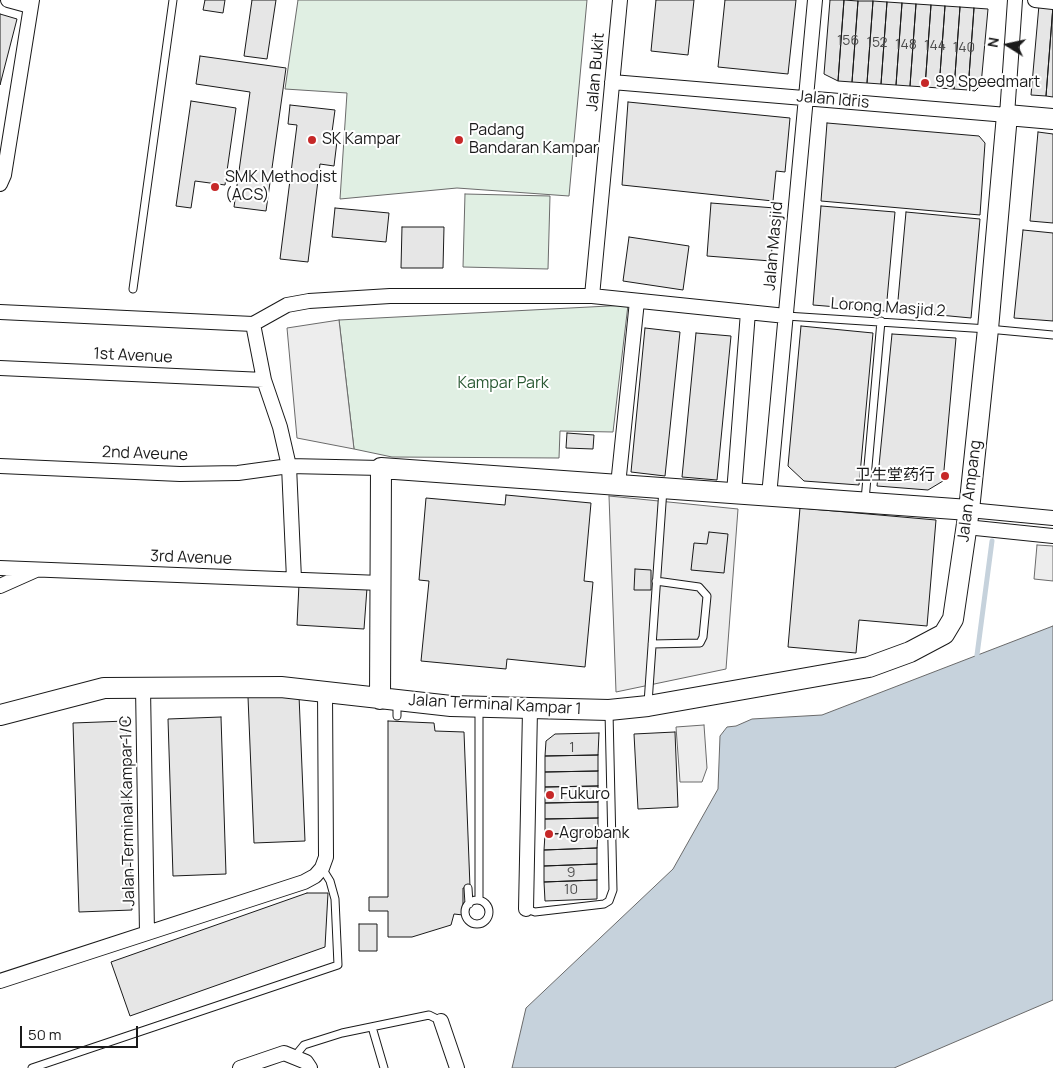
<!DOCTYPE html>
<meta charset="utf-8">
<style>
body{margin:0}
#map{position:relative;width:1053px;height:1068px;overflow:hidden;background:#fff;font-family:Manrope,sans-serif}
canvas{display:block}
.north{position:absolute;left:983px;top:20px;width:50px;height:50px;-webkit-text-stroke:4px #fff;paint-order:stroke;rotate:280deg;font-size:14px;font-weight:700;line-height:20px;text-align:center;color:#1a1a1a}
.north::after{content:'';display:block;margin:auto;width:18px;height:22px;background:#1a1a1a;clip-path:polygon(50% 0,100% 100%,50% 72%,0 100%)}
.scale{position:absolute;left:20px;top:1026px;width:118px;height:22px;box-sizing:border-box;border:2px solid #1a1a1a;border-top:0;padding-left:6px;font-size:15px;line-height:18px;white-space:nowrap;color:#1a1a1a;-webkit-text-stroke:4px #fff;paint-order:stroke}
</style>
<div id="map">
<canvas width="1053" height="1068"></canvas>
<div class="north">N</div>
<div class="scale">50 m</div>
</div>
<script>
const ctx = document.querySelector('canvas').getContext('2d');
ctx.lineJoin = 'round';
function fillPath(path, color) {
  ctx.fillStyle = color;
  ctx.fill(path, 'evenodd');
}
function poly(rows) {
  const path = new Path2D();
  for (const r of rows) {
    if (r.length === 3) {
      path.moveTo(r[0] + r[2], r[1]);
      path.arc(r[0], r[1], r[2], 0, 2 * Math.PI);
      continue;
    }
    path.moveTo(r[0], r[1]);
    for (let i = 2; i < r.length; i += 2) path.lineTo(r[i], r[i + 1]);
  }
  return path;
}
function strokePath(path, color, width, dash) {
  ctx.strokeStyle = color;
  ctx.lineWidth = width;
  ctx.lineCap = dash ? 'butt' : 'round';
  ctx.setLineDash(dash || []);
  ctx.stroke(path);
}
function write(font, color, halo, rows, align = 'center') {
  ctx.font = font + ' Manrope,"Noto Sans SC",sans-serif';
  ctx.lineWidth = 4;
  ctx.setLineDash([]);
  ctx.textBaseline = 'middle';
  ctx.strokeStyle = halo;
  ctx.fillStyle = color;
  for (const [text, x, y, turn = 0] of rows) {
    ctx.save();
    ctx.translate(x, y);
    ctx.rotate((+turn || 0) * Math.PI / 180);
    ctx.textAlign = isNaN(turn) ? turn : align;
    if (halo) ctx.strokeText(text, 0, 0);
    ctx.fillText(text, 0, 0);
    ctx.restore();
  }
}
const green = poly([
 [298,0,587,0,569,196,457,188,340,199,347,93,285,89,298,0],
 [465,194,550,196,548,269,463,267,465,194],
 [628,305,613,432,560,431,559,458,392,457,354,449,339,320,628,305]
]);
fillPath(green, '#e0efe3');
strokePath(green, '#6a6a6a', 1);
const parking = poly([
 [339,320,354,449,297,438,287,328,339,320],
 [609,496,738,509,726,669,616,692,609,496],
 [1037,545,1053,546,1053,581,1034,579,1037,545],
 [704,725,707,768,702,782,680,782,676,727,704,725]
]);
fillPath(parking, '#ededed');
strokePath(parking, '#6a6a6a', 1);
const water = poly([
 [1053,626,1053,1000,894,1068,512,1068,526,1008,673,869,718,789,720,736,727,727,736,726,752,719,822,715,1053,626]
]);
fillPath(water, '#c6d2dc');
strokePath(water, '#6a6a6a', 1);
strokePath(poly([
 [977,655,992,541]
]), '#c6d2dc', 5);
const building = poly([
 [205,0,225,0,223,13,203,10,205,0],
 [252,0,276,0,267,59,244,56,252,0],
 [656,0,694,0,688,55,651,51,656,0],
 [725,0,796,0,788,74,718,67,725,0],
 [830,0,844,0,838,81,824,74,830,0],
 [844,0,858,1,852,82,838,81,844,0],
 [858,1,873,1,867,83,852,82,858,1],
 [873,1,887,2,881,84,867,83,873,1],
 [887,2,902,3,896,85,881,84,887,2],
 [902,3,916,4,910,86,896,85,902,3],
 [916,4,931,5,925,87,910,86,916,4],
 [931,5,945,6,939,88,925,87,931,5],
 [1039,5,1053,6,1046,96,1031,95,1039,5],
 [945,6,960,7,954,89,939,88,945,6],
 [1053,6,1053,97,1046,96,1053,6],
 [960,7,974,8,968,90,954,89,960,7],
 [974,8,988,9,981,85,975,91,968,90,974,8],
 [0,14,17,19,0,85,0,14],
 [200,56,286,68,266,211,234,207,250,92,196,84,200,56],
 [191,101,236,108,225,185,195,181,191,208,176,206,191,101],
 [628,102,790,118,785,172,776,171,773,201,622,185,628,102],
 [290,105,335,110,332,132,338,133,334,166,320,164,308,262,280,259,297,125,288,124,290,105],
 [827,123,979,136,985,143,980,215,821,201,827,123],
 [1038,132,1053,134,1053,223,1030,221,1038,132],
 [711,203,775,208,771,261,707,256,711,203],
 [821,206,895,212,886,311,813,305,821,206],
 [335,208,389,213,386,242,332,237,335,208],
 [906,212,980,219,971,318,897,311,906,212],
 [402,227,444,227,443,268,401,268,402,227],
 [1023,230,1053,233,1053,321,1014,318,1023,230],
 [629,237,689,246,683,290,623,281,629,237],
 [801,326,873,333,859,485,804,481,788,466,801,326],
 [645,328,680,332,665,476,631,472,645,328],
 [696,333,731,336,717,480,682,477,696,333],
 [892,334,956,338,943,481,928,490,877,486,892,334],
 [567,433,594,435,593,449,566,448,567,433],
 [506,495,591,503,584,581,593,582,585,667,507,659,506,669,421,661,429,581,419,580,426,498,505,505,506,495],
 [800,508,936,520,927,626,859,620,856,653,788,647,800,508],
 [709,532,728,534,724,573,691,570,694,543,707,544,709,532],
 [635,569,651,570,651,590,634,590,635,569],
 [299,584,367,588,364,629,297,625,299,584],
 [299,695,305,841,254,843,248,697,299,695],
 [221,717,226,874,173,876,168,719,221,717],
 [126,721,132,910,79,912,73,723,126,721],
 [388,721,434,723,435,731,464,732,470,887,463,888,463,915,454,914,451,925,412,937,388,937,388,911,369,911,369,897,388,897,388,721],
 [675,732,678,807,638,809,634,734,675,732],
 [599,733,598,755,545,756,546,741,555,734,599,733],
 [598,755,598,771,545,772,545,756,598,755],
 [598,771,598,786,545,787,545,772,598,771],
 [598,786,598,802,545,803,545,787,598,786],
 [598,802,598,818,545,819,545,803,598,802],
 [598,818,598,833,545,834,545,819,598,818],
 [598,833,597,848,544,850,545,834,598,833],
 [597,848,597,864,544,866,544,850,597,848],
 [597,864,597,880,544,882,544,866,597,864],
 [597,880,597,899,545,901,544,882,597,880],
 [307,893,328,893,325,947,130,1016,111,962,307,893],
 [359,924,377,924,377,951,359,951,359,924]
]);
fillPath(building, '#e6e6e6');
strokePath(building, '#1a1a1a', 1);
const lane = poly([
 [133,289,173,0],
 [786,316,988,329,1053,335],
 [865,500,881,321],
 [652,644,700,643,703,637,707,596,699,587,656,581],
 [648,703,663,489],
 [479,707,479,900],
 [397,716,397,701],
 [468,888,469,904],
 [477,912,12],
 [526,909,535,912,604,904,609,901,613,890,609,712],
 [372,1027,384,1068],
 [295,1056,304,1045,342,1033,429,1015,441,1021],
 [32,1068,338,965,335,899,330,881,322,868]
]);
const street = poly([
 [8,0,30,6],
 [1035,0,1053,2],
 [612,82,1007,115,1015,0],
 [0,184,4,175,32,0],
 [592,296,620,0],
 [0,312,253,324,287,305,309,301,390,296,592,296,786,316],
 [253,324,264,380,280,427,289,466,294,579],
 [0,368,264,380],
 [0,466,180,474,238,473,289,466,381,468],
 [618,485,637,301],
 [734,493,748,312],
 [769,496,815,0],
 [969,510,1053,518],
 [966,527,1053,536],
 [0,568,380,583],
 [0,586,36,570],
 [143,688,147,933],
 [526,909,530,710],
 [0,981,304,882,315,876,322,868,326,857,325,692],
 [441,1021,457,1068],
 [240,1068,284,1053,306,1062,310,1068]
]);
const secondary = poly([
 [380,699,381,468,969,510],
 [0,715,104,688,281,687,451,706,609,710,648,706,869,667,910,652,944,634,953,619,969,510,988,329,1007,115,1053,119]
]);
strokePath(lane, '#1a1a1a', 9);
strokePath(street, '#1a1a1a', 16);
strokePath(secondary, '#1a1a1a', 22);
strokePath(lane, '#fff', 7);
strokePath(street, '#fff', 14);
strokePath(secondary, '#fff', 20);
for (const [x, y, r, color] of [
 [925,83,5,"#c62828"],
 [312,140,5,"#c62828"],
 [459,140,5,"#c62828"],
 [215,187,5,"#c62828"],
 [945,476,5,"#c62828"],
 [550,795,5,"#c62828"],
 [549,834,5,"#c62828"]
]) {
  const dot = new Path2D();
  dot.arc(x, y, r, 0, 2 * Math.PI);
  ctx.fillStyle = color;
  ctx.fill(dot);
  strokePath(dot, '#fff', 2);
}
write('14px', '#4d4d4d', null, [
 ["156",848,41],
 ["152",877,43],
 ["148",906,45],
 ["144",935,46],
 ["140",964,48],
 ["1",572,748],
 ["9",571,873],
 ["10",571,890]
]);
write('16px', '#1a1a1a', '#fff', [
 ["Jalan Bukit",596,72,-85],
 ["Jalan Idris",833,100,5],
 ["Jalan Masjid",774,246,-85],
 ["Lorong Masjid 2",888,308,4],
 ["1st Avenue",133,356,3],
 ["2nd Aveune",145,454,2],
 ["Jalan Ampang",970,491,-83],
 ["3rd Avenue",191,558,2],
 ["Jalan Terminal Kampar 1",495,705,3],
 ["Jalan Terminal Kampar 1/C",128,811,-91]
]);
write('16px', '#1a1a1a', '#fff', [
 ["99 Speedmart",935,83],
 ["Padang",469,131],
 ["Bandaran Kampar",469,149],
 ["SK Kampar",322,140],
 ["SMK Methodist",225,178],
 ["(ACS)",225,196],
 ["卫生堂药行",935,476,"right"],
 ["Fukuro",560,795],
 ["Agrobank",559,834]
], 'left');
write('16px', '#2b5a34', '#fff', [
 ["Kampar Park",503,384]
]);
</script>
